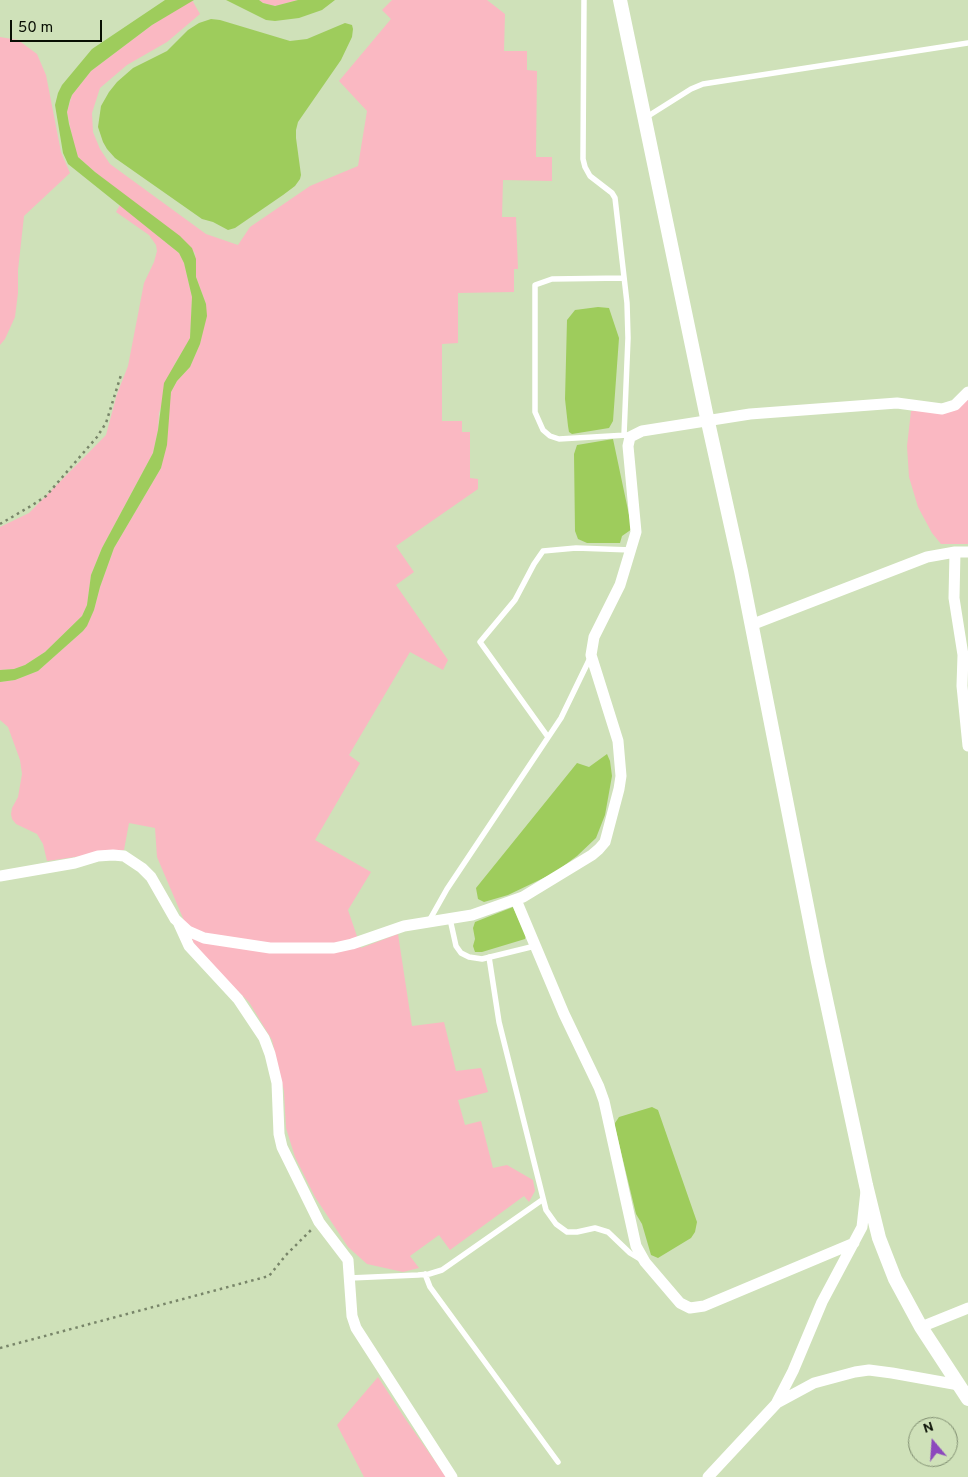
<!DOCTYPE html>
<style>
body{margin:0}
#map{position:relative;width:968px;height:1477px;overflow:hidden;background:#cfe1b9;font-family:Overpass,sans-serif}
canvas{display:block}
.north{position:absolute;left:908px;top:1417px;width:50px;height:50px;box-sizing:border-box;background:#cfe1b9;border:1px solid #7f8d70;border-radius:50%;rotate:342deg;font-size:14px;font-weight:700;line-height:20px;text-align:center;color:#080e03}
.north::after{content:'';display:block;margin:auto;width:18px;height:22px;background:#8c49bd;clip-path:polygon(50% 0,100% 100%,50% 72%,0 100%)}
.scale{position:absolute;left:10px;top:20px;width:92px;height:22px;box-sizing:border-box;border:2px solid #080e03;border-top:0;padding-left:6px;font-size:15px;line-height:18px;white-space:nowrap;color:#080e03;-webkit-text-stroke:4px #cfe1b9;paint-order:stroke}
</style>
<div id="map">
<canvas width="968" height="1477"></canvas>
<div class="north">N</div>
<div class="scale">50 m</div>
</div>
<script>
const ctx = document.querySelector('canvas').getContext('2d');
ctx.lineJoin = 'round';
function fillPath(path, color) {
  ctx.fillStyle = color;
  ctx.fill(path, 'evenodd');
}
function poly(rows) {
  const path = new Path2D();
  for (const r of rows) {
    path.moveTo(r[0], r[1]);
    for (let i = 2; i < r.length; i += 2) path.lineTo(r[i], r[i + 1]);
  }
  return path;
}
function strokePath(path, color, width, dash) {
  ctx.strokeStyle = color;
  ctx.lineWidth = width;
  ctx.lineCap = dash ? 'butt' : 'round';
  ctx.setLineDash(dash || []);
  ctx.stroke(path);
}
fillPath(poly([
 [192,0,200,14,167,42,127,65,100,88,92,113,93,132,100,149,110,164,206,234,238,245,250,227,310,186,358,166,367,111,339,81,391,19,382,10,392,0,487,0,505,14,504,51,527,51,527,70,537,71,536,157,552,157,552,181,503,180,502,217,516,217,518,269,514,269,514,292,458,293,458,343,442,344,442,421,462,421,462,432,470,432,470,478,478,479,478,489,396,546,414,572,396,585,448,660,443,670,410,652,349,755,360,763,315,840,371,872,348,910,361,948,398,934,412,1026,444,1022,456,1071,481,1068,488,1092,458,1100,465,1125,481,1121,493,1168,507,1165,533,1180,535,1191,529,1202,524,1196,450,1250,439,1235,410,1256,419,1268,403,1272,367,1264,348,1247,315,1197,295,1157,286,1128,284,1091,272,1040,249,1002,197,951,157,857,155,828,129,823,124,850,47,861,43,844,37,834,16,824,12,819,11,814,12,808,18,797,22,774,20,760,8,727,0,720,0,682,15,680,38,671,83,631,94,610,100,587,114,548,161,468,171,392,177,381,190,367,200,344,206,304,196,277,195,253,95,172,78,157,74,146,67,112,72,95,91,71,152,25],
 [259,0,298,0,275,6,263,3],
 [0,37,18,40,37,54,46,75,61,152,70,173,24,216,18,270,18,293,15,317,5,339,0,345],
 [120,205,179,253,184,263,192,297,190,338,185,348,175,363,159,413,158,430,153,453,102,548,91,575,87,605,82,616,45,652,25,665,14,669,0,670,0,527,29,513,106,435,117,394,128,366,144,283,154,262,157,251,156,245,149,235,116,212],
 [968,399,968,544,941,544,932,533,918,507,909,477,907,446,911,411,948,411,956,409],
 [378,1377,404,1417,446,1477,364,1477,337,1425]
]), '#fab8c2');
fillPath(poly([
 [165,0,194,0,152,25,91,71,72,95,70,100,67,112,69,124,78,157,95,172,180,236,192,248,196,259,196,277,206,304,207,316,200,344,190,367,177,381,171,392,167,445,161,468,114,548,100,587,94,610,87,626,83,631,38,671,15,680,0,682,0,670,14,669,25,665,45,652,82,616,87,605,91,575,102,548,153,453,158,430,164,383,190,338,192,297,184,263,179,253,68,164,63,153,55,105,58,93,62,85,92,49],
 [226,0,259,0,263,3,275,6,298,0,335,0,322,10,299,18,275,21,266,20],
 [211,19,220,20,290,41,307,39,345,23,352,25,353,29,352,37,341,60,298,122,296,130,296,138,301,175,300,179,295,186,283,195,235,228,228,230,213,222,202,219,115,158,107,149,103,142,98,127,101,106,109,92,117,82,133,68,167,51,188,30,199,23],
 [598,307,609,308,619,338,613,421,609,428,572,434,569,432,568,426,565,399,567,320,575,310],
 [613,439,632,529,622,536,620,543,587,543,578,539,575,531,574,454,577,445],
 [607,754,610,761,612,776,605,815,596,838,577,856,554,873,508,895,484,902,478,899,476,888,577,763,589,767],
 [513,907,526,936,525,939,482,952,475,952,473,946,475,939,473,928,475,922],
 [652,1107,658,1110,697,1222,695,1232,691,1238,658,1258,651,1255,642,1224,636,1214,615,1127,615,1123,619,1117]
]), '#9ecc5c');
strokePath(poly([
 [0,524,31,506,46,496,97,437,106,423,121,375],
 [0,1348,269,1276,286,1255,311,1230]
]), '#788569', 2.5, [2.5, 4]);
strokePath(poly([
 [584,0,583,159,585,167,590,176,612,193,615,198,627,303,628,338,624,435],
 [645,118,691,89,703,84,968,43],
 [624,278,552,279,535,285,535,412,543,430,550,436,559,439,627,435],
 [548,737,480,642,515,600,534,564,543,551,576,548,631,550],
 [450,919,456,946,461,953,469,957,482,959,535,946],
 [429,921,447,889,561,718,591,656],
 [489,957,499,1022,546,1210,556,1224,567,1232,577,1232,595,1228,608,1232,630,1253,640,1259],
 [425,1274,430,1287,558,1462],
 [350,1278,418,1275,429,1274,442,1270,542,1200]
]), '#fff', 5.5);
strokePath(poly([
 [955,552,954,598,963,655,962,686,968,746],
 [751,625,927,557,955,552,968,552],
 [0,876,75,863,98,856,113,855,124,856,142,868,151,877,175,919,188,931,204,938,270,948,334,948,352,944,404,926,472,915,523,897,592,855,599,849,605,842,619,789,621,776,618,741,591,655,594,637,620,585,636,532,628,446,630,437,642,431,750,414,897,403,942,409,955,405,968,392],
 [516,900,564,1014,599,1087,604,1101,636,1246,645,1262,680,1303,690,1308,704,1306,854,1243],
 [179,924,189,946,238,999,264,1038,270,1054,277,1083,279,1134,282,1147,319,1222,348,1260,352,1316,356,1328,452,1477],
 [921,1327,968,1308],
 [777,1403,814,1383,855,1372,869,1370,892,1373,959,1385],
 [708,1477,776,1404,793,1371,822,1302,862,1227,866,1191]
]), '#fff', 11);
strokePath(poly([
 [620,0,706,413,741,571,818,962,866,1185,879,1238,895,1279,921,1327,968,1399]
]), '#fff', 14);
</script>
